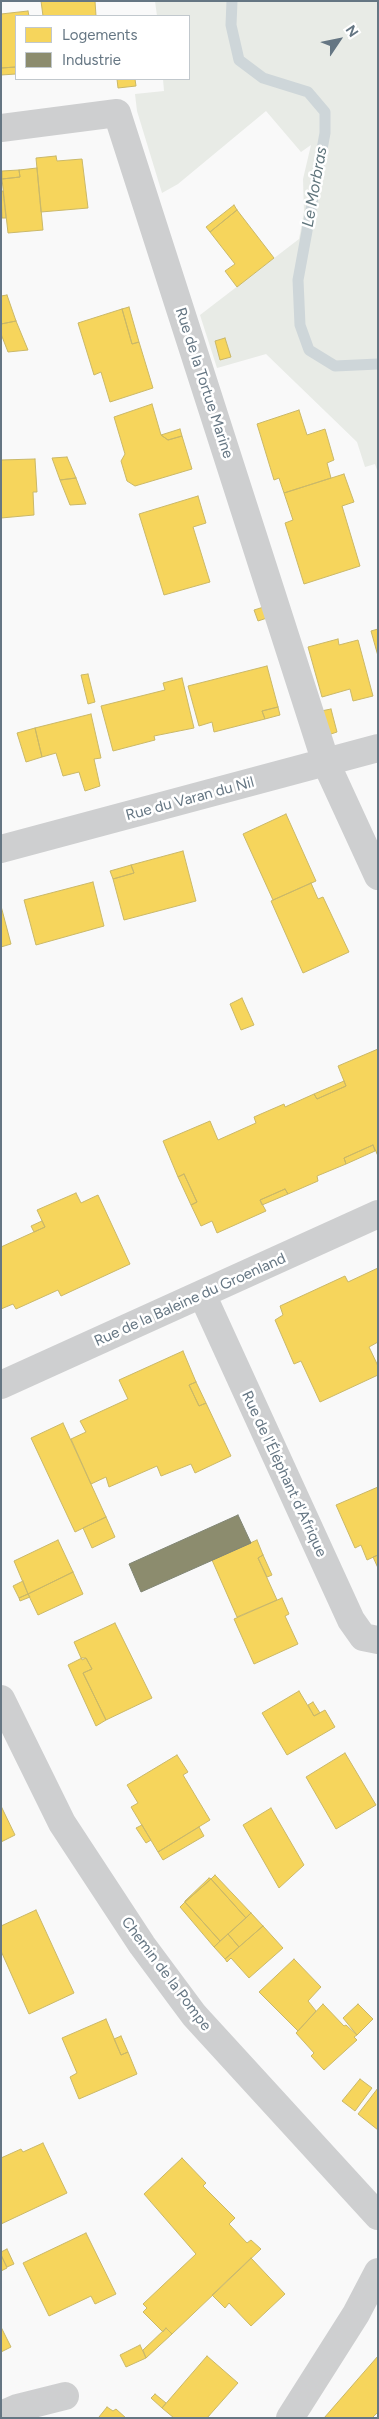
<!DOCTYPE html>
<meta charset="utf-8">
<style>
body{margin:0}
#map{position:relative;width:379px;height:2419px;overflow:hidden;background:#f9f9f9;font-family:Figtree,sans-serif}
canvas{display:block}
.frame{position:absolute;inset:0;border:2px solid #657683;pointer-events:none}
.legend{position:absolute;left:15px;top:15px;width:175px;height:65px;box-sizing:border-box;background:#fff;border:1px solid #c1c8cd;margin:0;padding:6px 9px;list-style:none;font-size:15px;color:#657683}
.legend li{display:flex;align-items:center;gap:10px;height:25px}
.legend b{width:25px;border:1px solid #c1c8cd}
.north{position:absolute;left:314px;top:15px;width:50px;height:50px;-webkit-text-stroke:4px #fff;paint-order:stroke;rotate:56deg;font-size:14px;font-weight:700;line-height:20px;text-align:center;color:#657683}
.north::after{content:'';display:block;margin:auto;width:18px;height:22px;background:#657683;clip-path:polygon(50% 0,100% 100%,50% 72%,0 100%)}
</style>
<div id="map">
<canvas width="379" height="2419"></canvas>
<div class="frame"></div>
<ul class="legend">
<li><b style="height:14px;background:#f6d55c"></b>Logements</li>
<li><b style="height:14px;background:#8c8c6e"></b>Industrie</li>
</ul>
<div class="north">N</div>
</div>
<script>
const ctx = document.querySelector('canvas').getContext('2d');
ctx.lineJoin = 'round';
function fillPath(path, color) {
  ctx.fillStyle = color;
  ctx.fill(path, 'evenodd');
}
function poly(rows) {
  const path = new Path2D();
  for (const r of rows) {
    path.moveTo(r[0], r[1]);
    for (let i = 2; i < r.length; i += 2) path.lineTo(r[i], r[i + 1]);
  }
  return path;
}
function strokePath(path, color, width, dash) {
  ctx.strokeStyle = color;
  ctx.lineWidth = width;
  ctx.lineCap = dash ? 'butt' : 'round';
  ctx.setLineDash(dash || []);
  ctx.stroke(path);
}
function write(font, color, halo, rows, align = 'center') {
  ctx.font = font + ' Figtree,sans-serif';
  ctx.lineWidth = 5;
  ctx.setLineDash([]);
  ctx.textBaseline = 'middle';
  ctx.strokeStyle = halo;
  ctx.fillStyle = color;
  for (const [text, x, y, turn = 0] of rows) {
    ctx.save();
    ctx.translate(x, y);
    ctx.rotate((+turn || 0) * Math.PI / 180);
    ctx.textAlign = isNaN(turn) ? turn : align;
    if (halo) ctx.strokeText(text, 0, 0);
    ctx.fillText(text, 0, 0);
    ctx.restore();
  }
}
fillPath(poly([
 [155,1,378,1,378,473,375,464,365,467,357,442,266,354,217,368,200,315,299,239,304,212,303,179,311,145,301,152,266,111,178,184,162,193,137,111,135,94,164,91,163,79,189,79,189,16,157,16]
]), '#e8ebe6');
const homes = poly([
 [41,1,95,1,96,16,43,16,41,1],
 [28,11,29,16,16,16,16,67,1,68,1,14,28,11],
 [16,67,16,74,1,75,1,68,16,67],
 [117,79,135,79,136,86,118,88,117,79],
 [56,156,57,161,82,159,88,208,41,212,36,158,56,156],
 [37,168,43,230,8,233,2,179,20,177,19,170,37,168],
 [19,170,20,177,2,179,2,171,19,170],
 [1,191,3,191,6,218,2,218,1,191],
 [234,205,237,210,210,232,206,227,234,205],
 [237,210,274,258,237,287,225,271,235,264,210,232,237,210],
 [7,295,16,321,1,324,1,296,7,295],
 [129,307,139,342,132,344,122,309,129,307],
 [122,309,132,344,139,342,153,388,110,402,101,372,94,375,78,323,122,309],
 [16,321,28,350,8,352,1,334,1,324,16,321],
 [225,338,231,357,220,360,215,341,225,338],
 [152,404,161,435,168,440,182,436,192,469,135,486,127,481,121,461,125,454,114,417,152,404],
 [299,410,307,435,325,429,334,460,327,463,331,478,284,493,279,478,274,480,257,424,299,410],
 [180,429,182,436,168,440,161,435,180,429],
 [67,457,76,478,60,480,52,458,67,457],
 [35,459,37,492,33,492,34,515,1,518,1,460,35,459],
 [344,474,354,502,342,506,360,566,304,584,285,523,293,520,284,493,344,474],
 [76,478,86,504,70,505,60,480,76,478],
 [198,496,206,523,193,527,210,582,164,595,139,514,198,496],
 [267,606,270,617,258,621,254,610,267,606],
 [378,629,378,656,371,631,378,629],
 [338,639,339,645,358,640,373,696,353,701,350,689,322,697,308,647,338,639],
 [267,666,278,707,262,711,265,719,214,732,212,722,199,726,188,686,267,666],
 [88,674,95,702,88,704,81,675,88,674],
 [182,678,194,728,154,736,155,740,113,751,101,706,165,690,163,683,182,678],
 [278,707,280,715,265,719,262,711,278,707],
 [331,709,337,732,328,735,321,711,331,709],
 [91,714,101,758,94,759,100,786,85,791,79,772,63,776,56,753,42,757,35,728,91,714],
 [35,728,42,757,26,762,17,733,35,728],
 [286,814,316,881,273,900,243,834,286,814],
 [183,851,196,901,124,920,113,879,134,873,131,865,183,851],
 [131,865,134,873,113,879,110,871,131,865],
 [93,882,104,926,36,945,24,900,93,882],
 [311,883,318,899,323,897,349,952,303,973,271,901,311,883],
 [1,906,11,944,1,947,1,906],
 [242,998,254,1025,241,1030,230,1004,242,998],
 [378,1049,378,1156,373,1145,344,1158,346,1164,317,1176,318,1181,288,1194,285,1189,260,1200,266,1211,217,1233,212,1221,201,1226,191,1205,197,1202,184,1174,178,1177,163,1141,210,1121,218,1140,256,1123,254,1117,284,1104,285,1107,314,1094,317,1099,346,1086,338,1066,378,1049],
 [344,1081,346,1086,317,1099,314,1094,344,1081],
 [373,1145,375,1151,346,1164,344,1158,373,1145],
 [184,1174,197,1202,191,1205,178,1177,184,1174],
 [285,1189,288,1194,262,1205,260,1200,285,1189],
 [76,1193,81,1203,98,1195,130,1264,61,1296,58,1290,16,1309,13,1304,1,1309,1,1247,45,1227,37,1210,76,1193],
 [42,1221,45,1227,34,1232,31,1226,42,1221],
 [378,1268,378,1342,369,1347,378,1366,378,1375,320,1402,301,1361,294,1364,275,1320,283,1315,280,1306,345,1276,348,1282,378,1268],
 [183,1351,196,1382,189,1385,199,1406,206,1403,231,1456,195,1473,191,1464,161,1476,157,1466,109,1487,106,1477,91,1484,71,1439,86,1432,80,1421,128,1399,119,1380,183,1351],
 [196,1382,206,1403,199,1406,189,1385,196,1382],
 [63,1423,106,1517,75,1532,31,1438,63,1423],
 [378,1487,378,1555,367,1560,361,1545,355,1548,336,1505,378,1487],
 [106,1517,115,1537,92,1548,83,1528,106,1517],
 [58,1540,73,1572,28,1594,14,1561,58,1540],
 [257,1540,263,1555,258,1558,277,1600,237,1617,212,1560,257,1540],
 [263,1555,272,1575,267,1577,258,1558,263,1555],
 [378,1555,378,1568,373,1557,378,1555],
 [73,1572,83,1594,38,1615,28,1594,73,1572],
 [23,1581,28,1594,19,1598,13,1586,23,1581],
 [28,1594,30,1597,20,1601,19,1598,28,1594],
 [282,1598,289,1614,285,1616,298,1644,254,1664,234,1619,282,1598],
 [115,1623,152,1698,106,1720,83,1673,92,1669,86,1658,82,1660,74,1642,115,1623],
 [82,1658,86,1658,92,1669,83,1673,106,1720,96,1726,68,1665,82,1658],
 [299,1691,314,1716,325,1710,335,1727,287,1755,262,1713,299,1691],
 [313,1702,320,1713,314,1716,308,1705,313,1702],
 [345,1753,376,1805,336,1829,306,1777,345,1753],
 [177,1755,188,1772,183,1775,210,1820,158,1852,131,1807,138,1803,127,1785,177,1755],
 [1,1806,15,1835,1,1842,1,1806],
 [271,1808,304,1865,279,1888,243,1825,271,1808],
 [142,1825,151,1840,146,1843,136,1828,142,1825],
 [199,1827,204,1836,163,1860,158,1852,199,1827],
 [215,1875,251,1913,246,1918,211,1879,215,1875],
 [209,1878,211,1879,185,1902,185,1901,209,1878],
 [211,1879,246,1918,220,1941,185,1902,211,1879],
 [185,1902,220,1941,214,1947,180,1907,185,1902],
 [36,1910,74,1993,29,2014,1,1951,1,1926,36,1910],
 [251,1913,263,1926,239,1947,228,1934,251,1913],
 [263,1926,283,1948,249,1978,231,1958,227,1962,225,1959,263,1926],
 [228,1934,239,1947,225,1959,214,1947,228,1934],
 [294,1959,321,1987,308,2001,316,2011,298,2031,259,1992,294,1959],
 [323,2004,344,2026,346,2025,357,2035,354,2037,357,2040,324,2070,311,2056,314,2053,296,2033,323,2004],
 [358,2004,373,2019,357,2035,343,2018,358,2004],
 [106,2019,121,2055,128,2052,137,2074,79,2099,70,2077,77,2073,62,2038,106,2019],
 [121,2036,128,2052,121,2055,114,2039,121,2036],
 [360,2079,372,2088,355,2111,342,2101,360,2079],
 [378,2088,378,2130,358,2114,378,2088],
 [43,2143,67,2193,1,2224,1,2158,21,2149,23,2152,43,2143],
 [182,2158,206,2183,203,2186,235,2218,229,2224,247,2243,251,2240,261,2249,172,2334,166,2328,163,2332,143,2312,147,2308,143,2304,196,2254,144,2194,182,2158],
 [86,2233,116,2294,95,2304,91,2296,49,2316,23,2263,86,2233],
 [7,2249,14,2264,7,2267,1,2255,1,2252,7,2249],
 [1,2255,7,2268,1,2271,1,2255],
 [251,2258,285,2294,251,2326,229,2303,225,2308,212,2295,251,2258],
 [1,2327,11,2347,1,2352,1,2327],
 [166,2328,172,2334,146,2358,143,2350,166,2328],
 [140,2345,146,2358,126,2367,120,2355,140,2345],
 [207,2356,238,2383,207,2418,174,2418,162,2408,207,2356],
 [378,2356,378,2412,372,2418,324,2418,378,2356],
 [155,2394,166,2403,162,2408,151,2398,155,2394],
 [107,2407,113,2411,116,2409,126,2418,100,2418,99,2417,107,2407]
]);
fillPath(homes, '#f6d55c');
strokePath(homes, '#cab868', 1);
const industry = poly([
 [238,1515,251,1543,141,1592,129,1564,238,1515]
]);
fillPath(industry, '#8c8c6e');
strokePath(industry, '#808574', 1);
strokePath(poly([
 [232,1,231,25,239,60,263,78,308,92,325,112,325,133,298,280,300,325,309,350,335,366,378,364]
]), '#ced6d9', 11);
strokePath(poly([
 [1,128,117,113,326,763,378,876],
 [1,849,378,748],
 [202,1294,351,1620,363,1637,378,1640],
 [1,1385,378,1214],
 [1,1699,62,1823,142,1945,194,2015,378,2216],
 [1,2415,17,2408,65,2396]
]), '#cecfd0', 28);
strokePath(poly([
 [290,2418,356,2314,378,2272]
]), '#cecfd0', 28);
write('15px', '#657683', '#fff', [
 ["Rue de la Tortue Marine",204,383,72],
 ["Rue du Varan du Nil",190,799,-15],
 ["Rue de la Baleine du Groenland",190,1300,-24],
 ["Rue de l'Éléphant d'Afrique",284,1474,65],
 ["Chemin de la Pompe",166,1974,53]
]);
write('italic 16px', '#60757c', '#fff', [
 ["Le Morbras",315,187,-80]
]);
</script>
